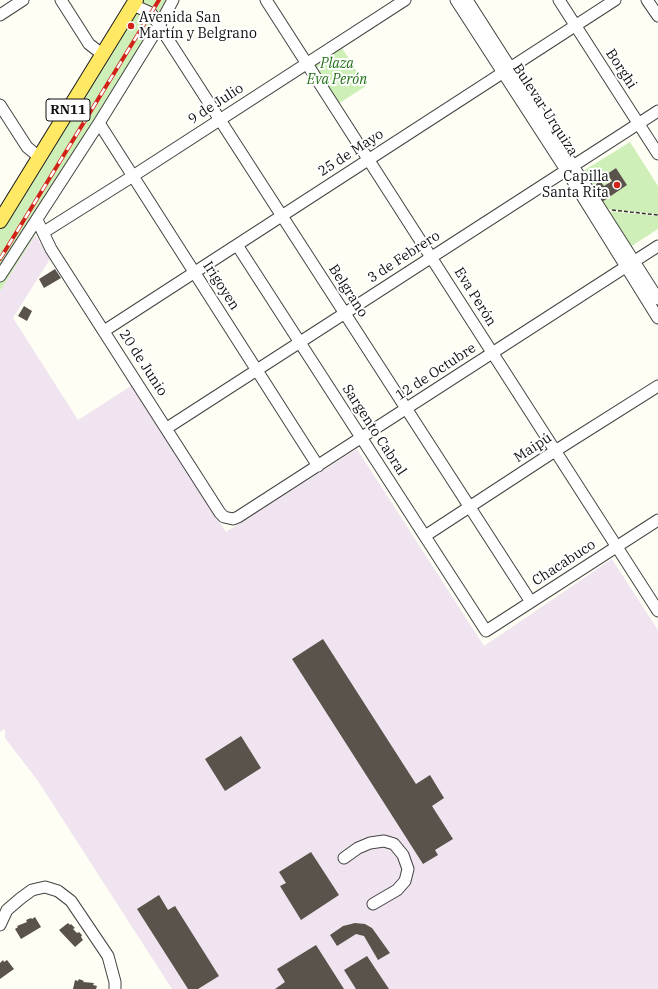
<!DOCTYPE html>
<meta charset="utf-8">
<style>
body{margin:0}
canvas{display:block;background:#fffef4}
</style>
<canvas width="658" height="989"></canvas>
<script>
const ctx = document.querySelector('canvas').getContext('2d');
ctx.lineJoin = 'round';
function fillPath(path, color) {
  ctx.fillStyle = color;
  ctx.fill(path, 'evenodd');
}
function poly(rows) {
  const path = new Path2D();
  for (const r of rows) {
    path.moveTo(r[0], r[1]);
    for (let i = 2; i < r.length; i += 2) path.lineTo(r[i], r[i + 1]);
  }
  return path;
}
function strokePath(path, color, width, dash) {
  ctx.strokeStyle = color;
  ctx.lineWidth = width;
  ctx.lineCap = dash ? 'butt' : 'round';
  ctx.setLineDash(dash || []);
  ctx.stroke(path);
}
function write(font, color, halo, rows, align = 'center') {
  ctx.font = font + ' "IBM Plex Serif",serif';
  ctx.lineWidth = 4;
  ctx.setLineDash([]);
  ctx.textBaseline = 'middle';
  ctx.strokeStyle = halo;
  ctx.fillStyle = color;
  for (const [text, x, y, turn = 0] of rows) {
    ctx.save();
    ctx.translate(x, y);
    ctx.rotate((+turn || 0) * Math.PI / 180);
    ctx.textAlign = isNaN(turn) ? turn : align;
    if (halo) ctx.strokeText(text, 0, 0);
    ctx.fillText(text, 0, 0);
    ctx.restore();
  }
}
fillPath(poly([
 [35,235,50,259,13,318,78,420,131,386,226,532,357,449,484,646,612,559,658,630,658,989,172,989,38,781,5,738,5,729,0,732,0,291]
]), '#efe4ef');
fillPath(poly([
 [136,0,173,0,37,220,35,235,0,291,0,221],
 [342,48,366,86,338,104,313,66],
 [630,142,658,186,658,214,606,209,602,202,627,185,616,168,607,174,612,181,604,186,600,181,592,186,583,171],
 [608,211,658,216,658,229,630,247]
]), '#ceefb7');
fillPath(poly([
 [616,168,627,185,602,202,595,191,598,189,595,185,600,181,604,186,612,181,607,174],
 [55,269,61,278,44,288,39,279],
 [24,306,32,311,27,321,18,316],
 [323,639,416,784,430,775,444,798,432,806,453,839,435,850,438,855,423,864,292,659],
 [241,736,261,768,225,791,205,759],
 [311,852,339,895,301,920,280,886,286,883,279,872],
 [159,895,168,910,175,906,219,976,198,989,188,989,137,909],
 [35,917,41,927,21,939,15,929,18,927,17,926,27,922,26,920,31,918,32,919],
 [68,923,70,925,71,924,75,928,73,929,77,933,79,932,82,935,81,937,83,940,75,947,59,930],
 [355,923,365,924,372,928,390,953,378,960,364,936,356,934,337,946,330,935,343,926],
 [316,945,344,989,275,989,285,982,277,969],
 [367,956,389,989,356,989,344,970],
 [3,960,4,962,7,960,14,969,0,979,0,963],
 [79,979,84,981,83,982,94,983,93,985,97,986,96,989,73,989,75,980,78,981]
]), '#5a534b');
const minor = poly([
 [61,0,89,44,102,54],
 [266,0,658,611],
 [456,0,566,170,658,318],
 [467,0,658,299],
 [559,0,658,154],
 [647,0,658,16],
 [133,5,151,13,531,602],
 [0,15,23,0],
 [0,105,27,147,39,157],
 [99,123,318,466],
 [37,220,51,249,220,513,224,517,233,519,238,517,658,246],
 [44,232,133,176,405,0],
 [237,245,486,631,658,520],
 [0,276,99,123,159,26,173,0],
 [104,331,615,0],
 [167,428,658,111],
 [425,536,555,451,658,386],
 [344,858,358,848,370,843,384,841,394,844,403,855,408,869,405,881,397,890,373,904],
 [0,925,7,910,21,898,32,890,45,887,58,891,71,901,108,956,115,982,115,989]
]);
const major = poly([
 [0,221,136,0]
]);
strokePath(minor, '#434343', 13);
strokePath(major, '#212121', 16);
strokePath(poly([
 [612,210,658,215]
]), '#323232', 1.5, [4, 2]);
strokePath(minor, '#fff', 11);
strokePath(major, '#ffe964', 14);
const rail = poly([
 [0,259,159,0]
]);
strokePath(rail, '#d22117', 4);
strokePath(rail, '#fff', 2.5, [8]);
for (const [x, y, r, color] of [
 [131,26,4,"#d22117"],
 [617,185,4,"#d22117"]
]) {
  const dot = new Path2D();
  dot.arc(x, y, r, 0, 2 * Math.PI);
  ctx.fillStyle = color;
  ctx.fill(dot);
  strokePath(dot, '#fff', 1.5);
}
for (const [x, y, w] of [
 [68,110,44]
]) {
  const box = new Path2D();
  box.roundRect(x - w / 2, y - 11, w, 22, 3);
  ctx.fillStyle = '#fff';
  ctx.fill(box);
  strokePath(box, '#101010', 1);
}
write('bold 13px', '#101010', null, [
 ["RN11",68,110]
]);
write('14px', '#101010', '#fff', [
 ["Avenida San",139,18],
 ["Martín y Belgrano",139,34],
 ["Capilla",609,177,"right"],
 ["Santa Rita",609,193,"right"]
], 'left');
write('italic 14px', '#217117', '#fff', [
 ["Plaza",337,64],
 ["Eva Perón",337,80]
]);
write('14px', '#101010', '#fff', [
 ["Borghi",621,69,57],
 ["9 de Julio",216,104,-33],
 ["Bulevar Urquiza",545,110,57],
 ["25 de Mayo",351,153,-33],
 ["3 de Febrero",404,257,-33],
 ["Irigoyen",221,286,57],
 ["Belgrano",348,291,57],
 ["Eva Perón",475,297,58],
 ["20 de Junio",143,363,57],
 ["12 de Octubre",436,372,-33],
 ["Sargento Cabral",374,430,57],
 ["Maipú",533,448,-33],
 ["Chacabuco",564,563,-33]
]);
</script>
